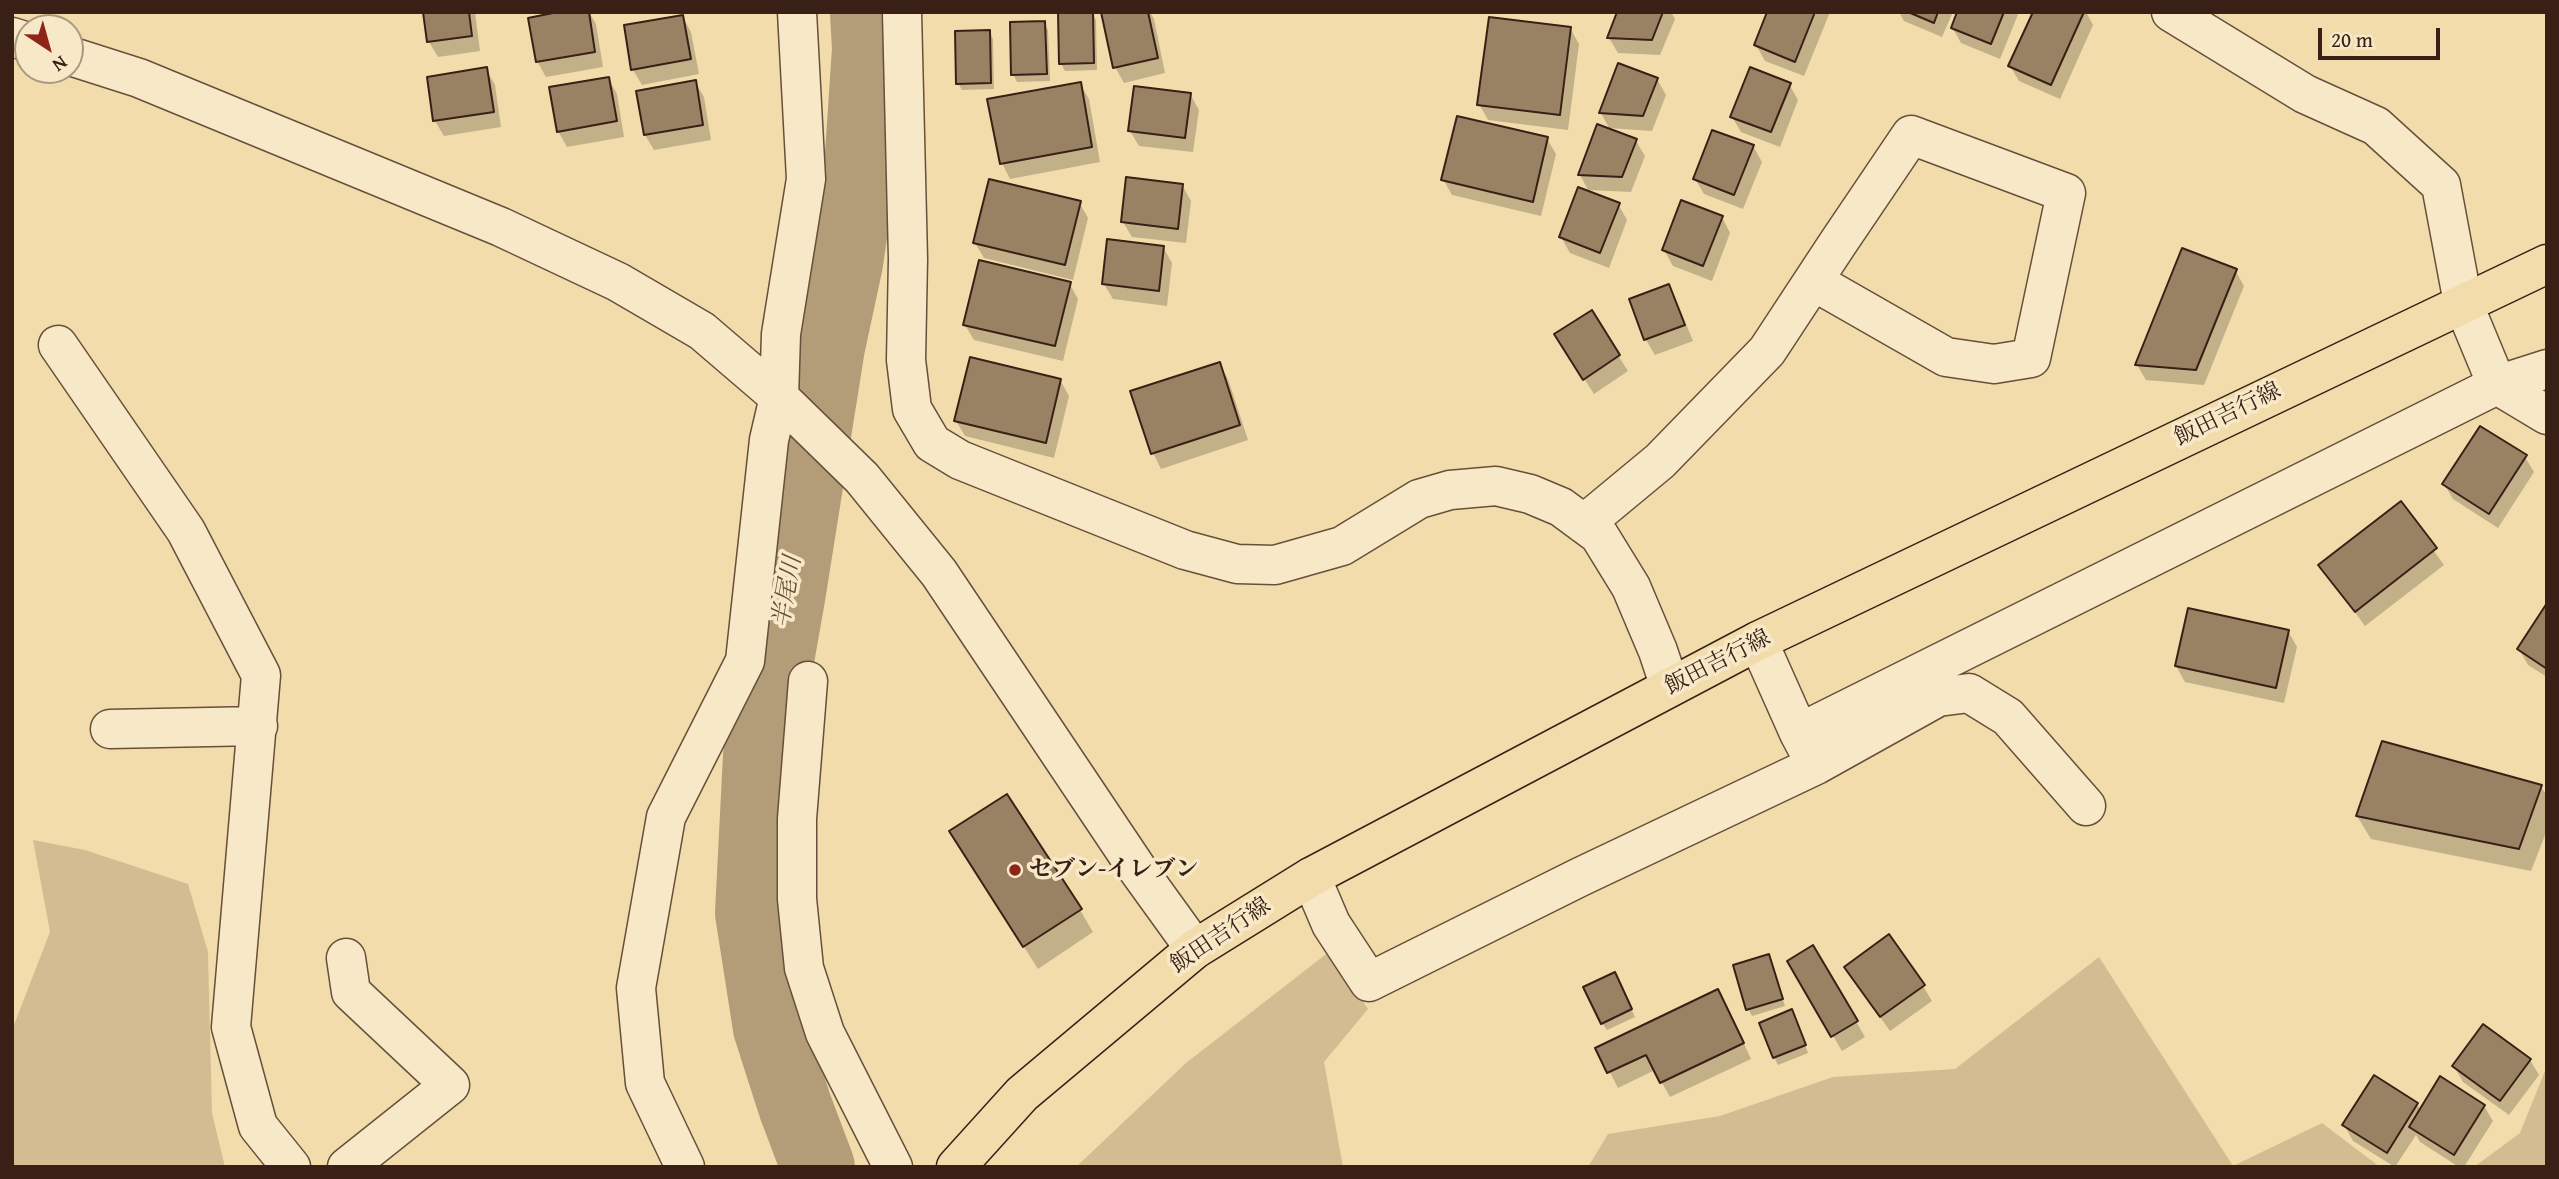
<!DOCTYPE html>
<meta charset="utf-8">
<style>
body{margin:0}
#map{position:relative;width:2559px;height:1179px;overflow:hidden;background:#f3dcab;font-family:"Gentium Book Plus",serif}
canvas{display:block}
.frame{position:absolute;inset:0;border:14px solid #382016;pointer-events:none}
.north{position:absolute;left:14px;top:14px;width:70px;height:70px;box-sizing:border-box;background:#f7e8c8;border:2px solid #ab9881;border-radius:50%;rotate:144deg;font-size:19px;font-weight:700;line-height:28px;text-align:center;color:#382016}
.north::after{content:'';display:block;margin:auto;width:24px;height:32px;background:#8f2418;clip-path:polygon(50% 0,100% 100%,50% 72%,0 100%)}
.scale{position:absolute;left:2318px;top:28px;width:122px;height:32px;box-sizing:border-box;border:4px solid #382016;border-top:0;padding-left:9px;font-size:21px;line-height:24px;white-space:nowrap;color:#382016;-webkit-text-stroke:5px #f7e8c8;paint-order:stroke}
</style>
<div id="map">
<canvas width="2559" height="1179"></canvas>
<div class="frame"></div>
<div class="north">N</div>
<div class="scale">20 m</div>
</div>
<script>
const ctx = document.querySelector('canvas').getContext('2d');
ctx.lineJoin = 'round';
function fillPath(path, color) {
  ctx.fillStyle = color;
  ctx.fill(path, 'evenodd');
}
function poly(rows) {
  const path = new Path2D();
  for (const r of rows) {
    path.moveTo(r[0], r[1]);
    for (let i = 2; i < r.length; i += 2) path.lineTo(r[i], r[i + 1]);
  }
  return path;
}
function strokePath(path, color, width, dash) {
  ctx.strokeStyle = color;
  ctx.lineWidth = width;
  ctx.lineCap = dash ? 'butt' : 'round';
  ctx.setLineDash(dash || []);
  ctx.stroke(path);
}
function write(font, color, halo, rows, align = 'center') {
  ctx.font = font + ' "Gentium Book Plus","Noto Serif JP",serif';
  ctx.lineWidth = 7;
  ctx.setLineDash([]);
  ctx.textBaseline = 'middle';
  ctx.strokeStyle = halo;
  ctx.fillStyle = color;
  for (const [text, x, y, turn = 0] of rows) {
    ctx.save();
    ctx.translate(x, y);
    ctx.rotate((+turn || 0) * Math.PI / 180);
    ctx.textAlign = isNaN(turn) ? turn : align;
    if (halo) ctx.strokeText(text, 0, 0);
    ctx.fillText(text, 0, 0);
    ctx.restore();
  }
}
fillPath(poly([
 [33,840,85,850,188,884,208,952,212,1113,225,1167,12,1167,12,1030,50,932],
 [1330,951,1368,1009,1324,1062,1343,1167,1076,1167,1186,1063],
 [2099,957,2233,1166,2322,1123,2380,1167,1588,1167,1608,1134,1720,1116,1833,1077,1955,1069],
 [2547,1066,2547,1167,2474,1167,2520,1133]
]), '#d3bc92');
fillPath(poly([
 [425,12,475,12,480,51,438,57,429,42],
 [568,12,589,12,596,24,603,67,546,77,537,61],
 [1150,12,1154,19,1165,73,1124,83,1115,67,1103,13],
 [1619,12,1671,12,1675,19,1660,55,1618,53,1609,38],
 [1769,12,1830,12,1804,76,1765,61,1756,45],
 [1899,12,1953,12,1942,37,1904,21],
 [1959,12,2019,12,2000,59,1961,43,1952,27],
 [2034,12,2086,12,2093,25,2060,99,2019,81,2010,66],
 [1092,13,1096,20,1097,70,1065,71,1061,64],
 [683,17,691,32,699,74,642,85,633,70],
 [1044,23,1048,30,1050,81,1017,82,1013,74],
 [1570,28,1579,44,1568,130,1488,120,1479,104],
 [989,32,993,39,994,89,962,90,958,83],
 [1619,65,1657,79,1666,95,1652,131,1609,128,1601,113],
 [486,69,495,85,501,127,444,136,435,121],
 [608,78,617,94,624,137,567,147,558,131],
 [695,82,704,97,711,140,654,150,645,135,638,92],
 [1080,84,1089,99,1100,162,1010,179,1002,163],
 [1789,84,1798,100,1780,147,1741,132,1732,117],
 [1190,94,1199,110,1193,152,1139,146,1130,131],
 [1547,139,1556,154,1541,216,1452,195,1443,179],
 [1636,141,1645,156,1631,192,1588,190,1580,175],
 [1753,146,1762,162,1743,209,1704,194,1695,179],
 [1182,185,1191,201,1186,243,1132,237,1123,222],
 [1079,202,1088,218,1073,280,984,258,975,243],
 [1618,204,1627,220,1609,268,1570,253,1561,237],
 [1722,217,1730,233,1712,281,1673,266,1664,250],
 [1163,247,1172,263,1167,306,1113,299,1104,284],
 [2235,270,2244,286,2204,385,2146,380,2137,365],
 [1069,283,1078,299,1063,361,974,340,965,325],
 [1669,286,1677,302,1693,341,1655,355,1646,340,1631,300],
 [1591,313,1628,371,1594,394,1566,350],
 [1219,364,1228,379,1248,440,1161,469,1153,453],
 [1060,380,1069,396,1054,458,965,436,956,421],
 [2525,457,2534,472,2498,528,2453,499,2444,484],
 [2400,504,2444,565,2365,626,2321,565],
 [2547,606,2547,677,2528,665,2519,649],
 [2288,631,2297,647,2284,703,2185,682,2176,666],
 [2541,787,2547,796,2547,830,2531,871,2371,839,2357,816],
 [951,832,1080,910,1093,932,1038,969],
 [1813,947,1865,1037,1842,1051,1789,962],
 [1768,956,1785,1006,1752,1016,1748,1009],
 [1619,982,1635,1017,1607,1030,1602,1023],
 [1855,982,1923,986,1932,1001,1890,1031],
 [1727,1007,1751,1059,1670,1097,1655,1070,1618,1088,1598,1049],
 [1795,1019,1808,1053,1778,1065,1774,1057],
 [2530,1060,2539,1075,2509,1115,2463,1082,2454,1066],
 [2417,1104,2421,1111,2484,1106,2493,1121,2464,1167,2459,1167,2420,1142,2416,1135,2395,1167,2353,1141,2344,1125]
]), '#0003');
strokePath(poly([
 [818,1167,795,1106,770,1028,752,913,760,756,788,598,828,347,846,263,862,154,869,49,867,12]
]), '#b39c78', 74);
const building = poly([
 [423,12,469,12,472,36,427,42,423,12],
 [558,12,589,12,595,52,536,62,528,18,558,12],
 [1058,12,1093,12,1094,63,1059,64,1058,12],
 [1101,12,1148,12,1158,58,1113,68,1101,12],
 [1617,12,1663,12,1652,40,1607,38,1617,12],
 [1767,12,1815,12,1795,62,1754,45,1767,12],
 [1908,12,1938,12,1934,23,1908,12],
 [1957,12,2004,12,1991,44,1951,28,1957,12],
 [2033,12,2084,12,2051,85,2008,66,2033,12],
 [683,15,691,59,631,70,624,25,683,15],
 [1489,17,1571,27,1560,115,1477,105,1489,17],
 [1045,21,1047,74,1011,75,1010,22,1045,21],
 [990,30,991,83,956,84,955,31,990,30],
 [1618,63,1658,78,1643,116,1599,113,1618,63],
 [487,67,494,112,433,121,427,77,487,67],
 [1750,67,1791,83,1771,132,1730,117,1750,67],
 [609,77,617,121,557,132,549,87,609,77],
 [696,80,703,125,644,135,636,91,696,80],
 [1081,82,1092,147,1000,164,987,99,1081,82],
 [1134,86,1191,93,1185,138,1128,131,1134,86],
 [1457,116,1548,137,1533,202,1441,180,1457,116],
 [1597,124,1637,139,1622,177,1578,175,1597,124],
 [1712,130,1754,145,1734,195,1693,179,1712,130],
 [1126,177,1183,184,1178,229,1121,222,1126,177],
 [989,179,1081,201,1065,265,973,243,989,179],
 [1578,187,1620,203,1600,253,1559,237,1578,187],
 [1681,200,1723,216,1703,266,1662,250,1681,200],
 [1107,239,1164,246,1159,291,1102,284,1107,239],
 [2182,248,2237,269,2196,370,2135,365,2182,248],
 [979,260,1071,282,1055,346,963,325,979,260],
 [1669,284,1685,325,1644,340,1629,299,1669,284],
 [1592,310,1620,355,1583,380,1554,334,1592,310],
 [970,357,1061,379,1046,443,954,421,970,357],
 [1220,362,1240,425,1151,454,1130,391,1220,362],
 [2480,426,2527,455,2489,514,2442,484,2480,426],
 [2401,501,2437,548,2355,612,2318,565,2401,501],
 [2547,603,2547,669,2517,649,2547,603],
 [2188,608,2289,630,2276,688,2175,666,2188,608],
 [2382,741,2542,785,2519,849,2356,816,2382,741],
 [1007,794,1082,909,1023,947,949,831,1007,794],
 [1889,934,1925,985,1880,1017,1844,967,1889,934],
 [1813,945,1858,1021,1831,1037,1787,961,1813,945],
 [1769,954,1783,999,1746,1010,1733,965,1769,954],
 [1615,972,1632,1009,1601,1024,1583,987,1615,972],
 [1718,989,1744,1043,1660,1083,1646,1055,1607,1073,1595,1048,1718,989],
 [1792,1009,1806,1045,1773,1058,1759,1023,1792,1009],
 [2483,1024,2531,1059,2500,1101,2452,1066,2483,1024],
 [2374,1075,2418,1103,2387,1153,2342,1125,2374,1075],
 [2440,1076,2485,1105,2454,1155,2409,1127,2440,1076]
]);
fillPath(building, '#998263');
strokePath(building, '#382016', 2);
const minor = poly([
 [902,12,908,259,906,360,912,409,932,443,960,460,1185,550,1237,564,1275,565,1342,546,1419,499,1450,490,1496,486,1530,494,1561,507,1599,535,1631,587,1658,651,1670,687],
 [2171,12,2305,94,2376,126,2441,185,2463,303,2497,385,2547,415],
 [12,37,28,42],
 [70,56,139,78,501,227,618,282,702,331,779,397,862,478,939,573,1138,870,1195,949],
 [58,345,186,531,261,675,231,1027,258,1126,291,1167],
 [1584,524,1660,461,1767,351,1813,281,1838,243,1911,135,2066,193,2031,358,1994,364,1946,357,1813,281],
 [1758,641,1799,733],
 [808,681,797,819,797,899,804,968,825,1033,893,1167],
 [110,729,258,726],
 [1816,765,1938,697,1969,693,2008,717,2086,806],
 [1311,877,1331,924,1369,982,1580,877,1816,765,1799,733,2497,385,2547,369],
 [346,958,351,992,450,1085,347,1167],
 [685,1167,645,1083,636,988,666,817,745,661,769,440,779,397,781,334,806,179,797,12]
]);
const major = poly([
 [956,1167,1022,1094,1195,949,1311,877,1758,641,2547,264]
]);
strokePath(minor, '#674f3b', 41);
strokePath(major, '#382016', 41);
strokePath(minor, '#f7e8c8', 38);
strokePath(major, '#f3dcab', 38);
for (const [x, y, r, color] of [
 [1015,870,7,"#8f2418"]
]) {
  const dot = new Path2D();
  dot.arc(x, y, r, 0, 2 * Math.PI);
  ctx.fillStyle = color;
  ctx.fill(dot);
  strokePath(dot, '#f7e8c8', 2.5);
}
write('23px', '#382016', '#f7e8c8', [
 ["飯田吉行線",2228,415,-26],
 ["飯田吉行線",1718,663,-27],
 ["飯田吉行線",1221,936,-34]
]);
write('bold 23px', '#382016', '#f7e8c8', [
 ["セブン-イレブン",1029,870]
], 'left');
write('italic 24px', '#634b38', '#f7e8c8', [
 ["半尾川",788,592,-80]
]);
</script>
